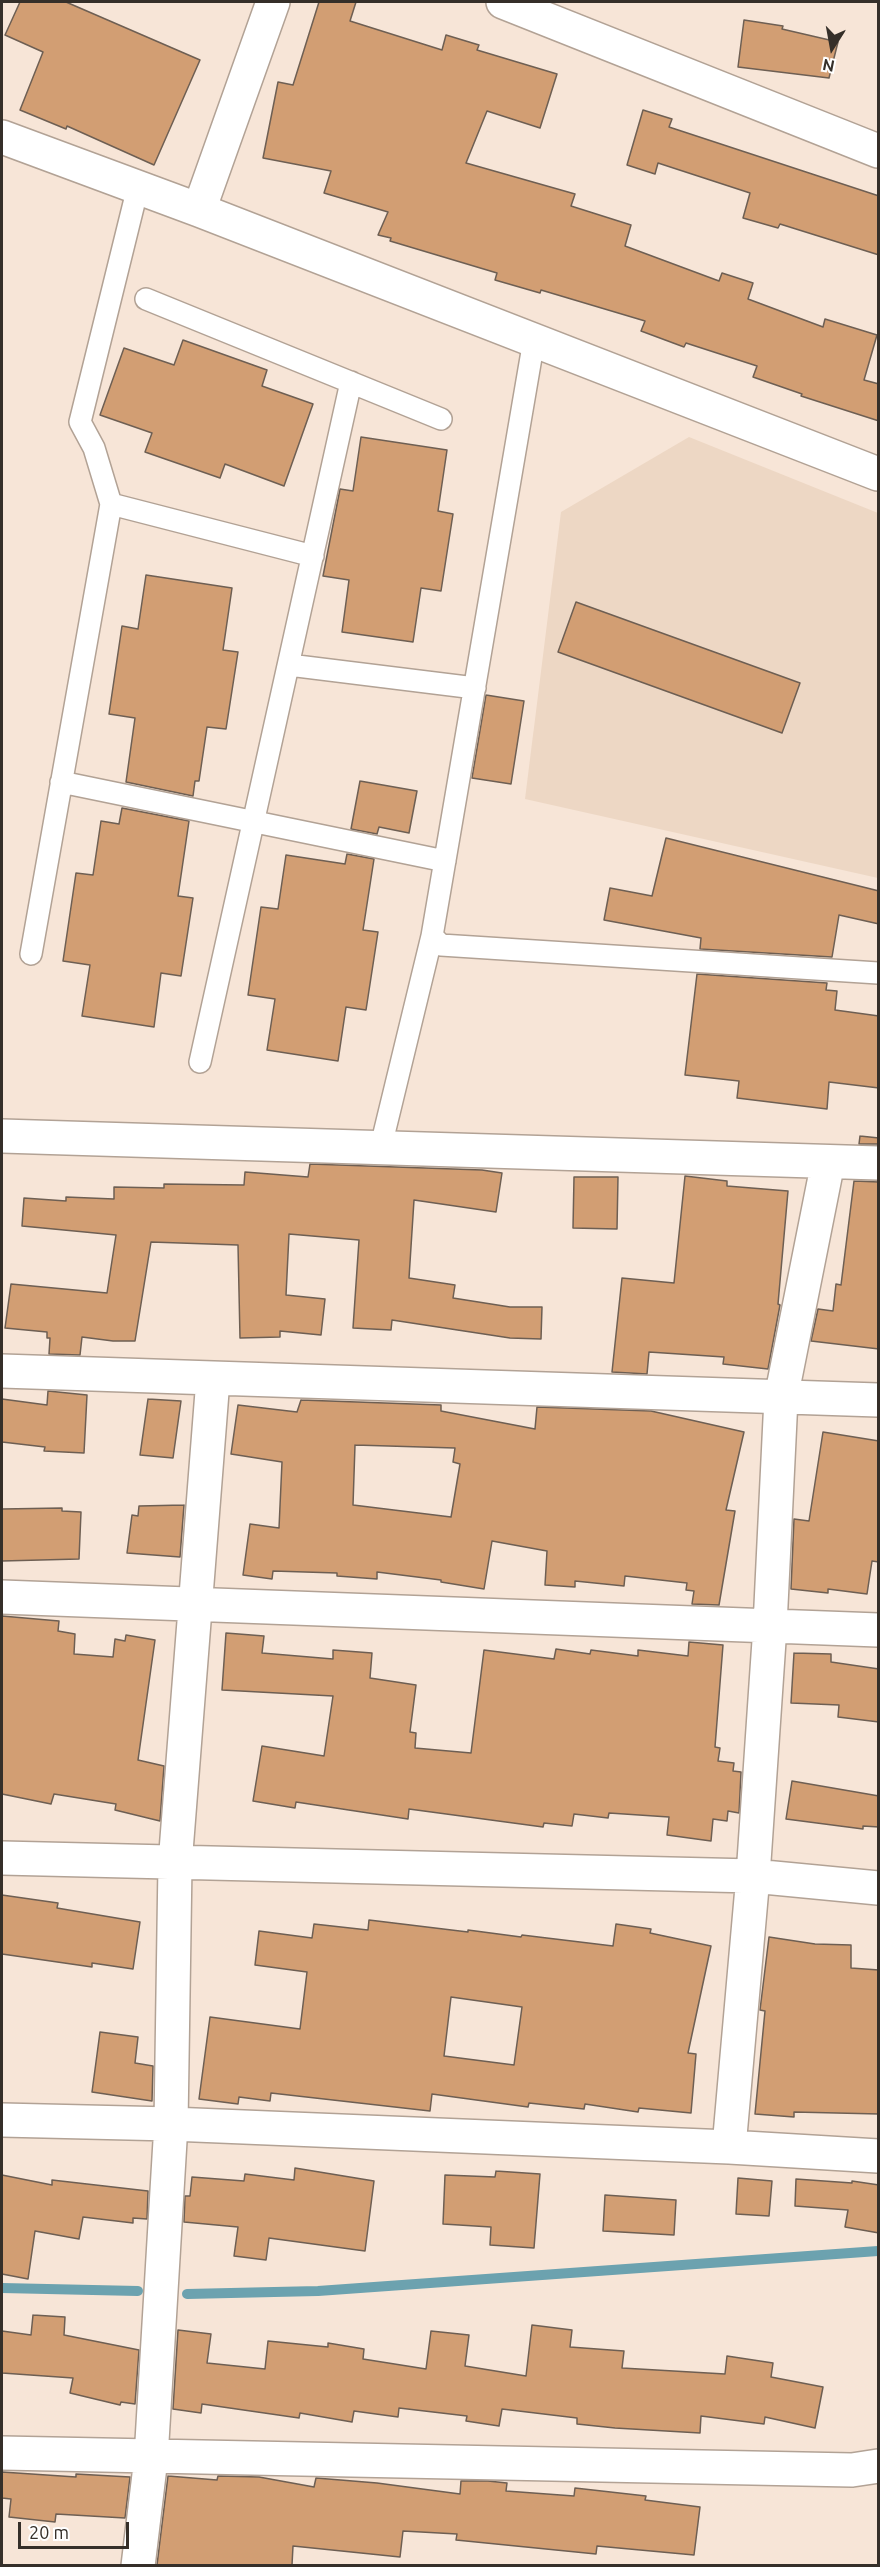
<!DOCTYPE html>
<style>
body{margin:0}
#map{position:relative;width:880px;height:2567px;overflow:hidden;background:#f7e5d7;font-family:Ubuntu,sans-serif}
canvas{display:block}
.frame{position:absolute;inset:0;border:3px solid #352f29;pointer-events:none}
.north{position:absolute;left:802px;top:18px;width:60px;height:60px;-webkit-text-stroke:4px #fff;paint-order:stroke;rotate:191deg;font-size:16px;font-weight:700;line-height:24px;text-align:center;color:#352f29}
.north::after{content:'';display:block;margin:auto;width:21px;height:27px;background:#352f29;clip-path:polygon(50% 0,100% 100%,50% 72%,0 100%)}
.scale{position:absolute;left:18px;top:2522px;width:111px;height:27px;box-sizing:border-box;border:3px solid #352f29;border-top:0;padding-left:8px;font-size:18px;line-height:21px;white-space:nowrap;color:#352f29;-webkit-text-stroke:4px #fff;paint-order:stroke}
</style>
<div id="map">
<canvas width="880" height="2567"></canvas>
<div class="frame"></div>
<div class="north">N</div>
<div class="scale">20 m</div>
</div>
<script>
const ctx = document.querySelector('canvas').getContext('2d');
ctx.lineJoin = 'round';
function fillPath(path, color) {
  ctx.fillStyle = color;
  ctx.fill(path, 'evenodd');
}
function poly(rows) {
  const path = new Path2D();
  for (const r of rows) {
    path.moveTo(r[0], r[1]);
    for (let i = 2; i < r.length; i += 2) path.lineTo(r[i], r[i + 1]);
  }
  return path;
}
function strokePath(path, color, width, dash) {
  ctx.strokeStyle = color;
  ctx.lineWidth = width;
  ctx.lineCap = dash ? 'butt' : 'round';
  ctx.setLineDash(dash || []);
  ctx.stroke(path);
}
fillPath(poly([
 [689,437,878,513,878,878,525,799,561,512]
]), '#edd7c4');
strokePath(poly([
 [2,2288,138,2291],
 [187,2294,318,2291,878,2251]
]), '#6ca2af', 10);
const building = poly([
 [20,2,66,2,200,60,154,165,67,126,66,129,20,110,43,52,5,35,20,2],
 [319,2,356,2,350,21,442,50,446,35,479,45,477,50,557,74,540,128,487,111,466,163,575,194,571,206,631,225,625,246,719,281,722,273,753,283,748,299,823,327,825,319,877,335,864,380,879,384,879,421,801,396,802,394,753,377,757,366,686,343,684,347,641,331,645,321,541,290,540,293,495,280,497,273,390,241,391,238,378,235,388,212,324,193,331,171,263,158,278,82,293,85,319,2],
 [744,20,783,26,782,29,838,42,829,78,738,67,744,20],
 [643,110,672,119,669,127,879,196,879,255,780,224,778,228,743,218,750,193,658,163,655,174,627,165,643,110],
 [183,340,267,370,262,386,313,404,284,486,225,464,220,478,145,452,152,433,100,415,124,348,174,365,183,340],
 [361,437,447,450,438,511,453,514,441,591,421,588,413,642,342,632,349,580,323,576,340,489,353,491,361,437],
 [146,575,232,588,223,650,238,652,226,729,207,727,199,781,195,781,193,796,126,782,135,718,109,714,122,626,138,629,146,575],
 [576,602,800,683,782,733,558,652,576,602],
 [486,695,524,701,511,784,472,778,486,695],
 [360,781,417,791,409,833,379,827,377,834,351,829,360,781],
 [122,808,189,821,178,896,193,898,181,976,161,973,154,1027,82,1016,90,965,63,961,76,873,93,875,101,821,119,824,122,808],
 [666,838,879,891,879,924,839,915,832,957,700,949,701,938,604,920,610,888,652,896,666,838],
 [347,854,374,859,363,930,378,932,366,1010,346,1007,338,1061,267,1050,275,999,248,995,261,907,278,909,286,855,345,864,347,854],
 [697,974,827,983,826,990,837,991,835,1010,879,1016,879,1088,829,1082,827,1109,737,1098,739,1081,685,1075,697,974],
 [860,1136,879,1138,879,1144,859,1144,860,1136],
 [310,1164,482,1170,502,1173,496,1212,414,1200,409,1278,455,1285,453,1298,510,1307,542,1307,541,1339,510,1338,392,1320,391,1330,353,1328,359,1240,289,1234,286,1295,325,1299,321,1335,280,1331,280,1337,240,1338,238,1245,151,1242,135,1341,113,1341,82,1337,80,1355,49,1354,50,1338,47,1338,47,1332,5,1328,11,1284,107,1293,116,1235,22,1226,24,1198,66,1201,66,1197,114,1199,114,1187,164,1188,164,1184,244,1185,245,1172,308,1177,310,1164],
 [685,1176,727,1181,727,1186,788,1191,778,1304,780,1305,768,1369,723,1364,724,1357,649,1352,647,1374,612,1372,622,1278,674,1283,685,1176],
 [574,1177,618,1177,617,1229,573,1228,574,1177],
 [854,1181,879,1182,879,1349,811,1341,818,1309,833,1311,836,1284,841,1285,854,1181],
 [48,1391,87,1395,84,1453,44,1451,45,1447,2,1442,2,1399,47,1405,48,1391],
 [148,1399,181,1401,173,1458,140,1455,148,1399],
 [301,1400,441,1405,441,1411,535,1429,537,1407,651,1411,744,1432,726,1510,735,1511,719,1605,692,1604,694,1591,686,1590,687,1583,625,1576,624,1586,575,1581,575,1587,545,1585,547,1551,492,1541,484,1589,441,1582,441,1580,377,1572,377,1579,337,1576,337,1573,273,1571,272,1579,243,1575,250,1524,279,1528,282,1462,231,1454,238,1405,297,1412,301,1400],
 [355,1445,455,1448,453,1462,460,1464,451,1517,353,1505,355,1445],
 [823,1432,879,1441,879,1562,872,1561,867,1594,828,1589,828,1593,791,1589,794,1519,809,1521,823,1432],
 [184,1505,180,1557,127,1553,132,1515,138,1516,139,1506,184,1505],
 [62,1508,62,1511,81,1512,79,1559,2,1561,2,1509,62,1508],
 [2,1616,59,1621,58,1631,75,1634,74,1654,113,1657,115,1639,125,1641,126,1635,155,1640,138,1760,164,1766,160,1821,115,1810,116,1804,54,1794,51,1804,2,1794,2,1616],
 [226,1633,264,1636,262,1653,333,1659,333,1650,372,1653,370,1678,416,1685,410,1732,416,1733,415,1748,471,1753,484,1650,554,1659,556,1649,590,1654,591,1650,638,1656,638,1650,688,1656,689,1642,723,1645,715,1747,720,1748,718,1761,734,1763,733,1771,741,1772,739,1813,728,1811,727,1821,713,1819,711,1841,667,1835,669,1817,609,1813,608,1818,574,1814,572,1826,544,1823,543,1827,409,1809,408,1819,296,1802,295,1808,253,1801,262,1746,324,1756,333,1696,222,1690,226,1633],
 [794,1653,831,1654,831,1662,879,1669,879,1722,838,1717,839,1705,791,1703,794,1653],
 [792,1781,879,1796,879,1827,863,1826,863,1829,786,1819,792,1781],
 [2,1895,58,1903,57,1908,140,1922,133,1969,92,1963,92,1967,2,1954,2,1895],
 [369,1920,468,1932,468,1930,521,1937,522,1935,613,1946,616,1924,651,1929,650,1933,711,1946,688,2053,696,2054,691,2113,639,2108,638,2112,585,2104,584,2109,529,2103,528,2107,432,2094,430,2111,271,2093,270,2101,239,2097,238,2104,199,2099,210,2017,300,2029,307,1972,255,1965,259,1931,312,1938,314,1924,368,1930,369,1920],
 [451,1997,522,2007,514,2065,444,2056,451,1997],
 [769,1937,815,1944,851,1945,851,1968,879,1970,879,2114,794,2112,794,2117,755,2114,765,2011,760,2010,769,1937],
 [100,2032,138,2037,135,2063,153,2066,152,2101,92,2092,100,2032],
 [295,2168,374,2181,365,2251,269,2238,266,2260,234,2256,238,2227,184,2222,185,2196,190,2196,192,2177,244,2181,245,2174,294,2180,295,2168],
 [496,2171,540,2174,534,2248,490,2245,491,2227,443,2224,445,2175,495,2177,496,2171],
 [2,2175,52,2185,52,2180,148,2191,147,2219,133,2218,133,2223,83,2217,79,2239,35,2231,28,2279,2,2274,2,2175],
 [738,2178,772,2181,769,2216,736,2214,738,2178],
 [796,2179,852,2183,852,2181,879,2185,879,2233,845,2227,848,2210,795,2206,796,2179],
 [605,2195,676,2200,674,2235,603,2231,605,2195],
 [33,2315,65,2317,64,2335,139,2350,135,2404,121,2402,120,2405,70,2393,73,2378,2,2373,2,2331,31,2335,33,2315],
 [532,2325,572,2330,570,2347,624,2351,622,2368,725,2374,727,2356,773,2363,771,2377,823,2387,815,2428,765,2417,764,2424,701,2416,700,2433,615,2428,577,2424,577,2418,502,2409,499,2426,466,2421,467,2416,399,2408,398,2417,354,2411,352,2422,300,2413,299,2418,202,2404,201,2413,173,2409,178,2330,211,2334,207,2363,265,2369,268,2341,328,2347,328,2343,364,2349,363,2359,426,2369,431,2331,469,2335,465,2366,526,2376,532,2325],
 [2,2472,76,2477,76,2474,130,2477,125,2518,56,2514,55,2522,9,2517,11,2499,2,2498,2,2472],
 [168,2476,217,2480,218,2476,259,2477,314,2487,316,2478,377,2483,460,2494,461,2481,488,2481,507,2483,506,2491,574,2496,575,2488,646,2496,645,2500,700,2507,694,2555,597,2546,596,2554,456,2540,457,2534,403,2531,400,2557,293,2546,292,2565,157,2565,168,2476]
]);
fillPath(building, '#d29e73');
strokePath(building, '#6e5f53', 1.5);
const lane = poly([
 [146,299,441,419],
 [534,340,432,936,441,945,878,973],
 [111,504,313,556],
 [289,665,475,688],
 [61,782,445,861],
 [31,954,111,504,94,448,80,422,138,187],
 [200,1062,351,382],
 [381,1146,432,936]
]);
const street = poly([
 [503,2,878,151],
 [2,137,199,210,878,474],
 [199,210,273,2],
 [2,1136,878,1163],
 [2,1371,878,1400],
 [2,1597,878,1630],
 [2,1858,753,1876,878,1888],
 [2,2120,171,2124,729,2147,878,2156],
 [729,2147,753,1876,770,1626,781,1398,828,1162],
 [2,2453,852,2470,878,2466],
 [138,2566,151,2458,171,2124,175,1864,213,1379]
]);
strokePath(lane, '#b2a295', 24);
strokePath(street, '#b2a295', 36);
strokePath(lane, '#fff', 21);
strokePath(street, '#fff', 33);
</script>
